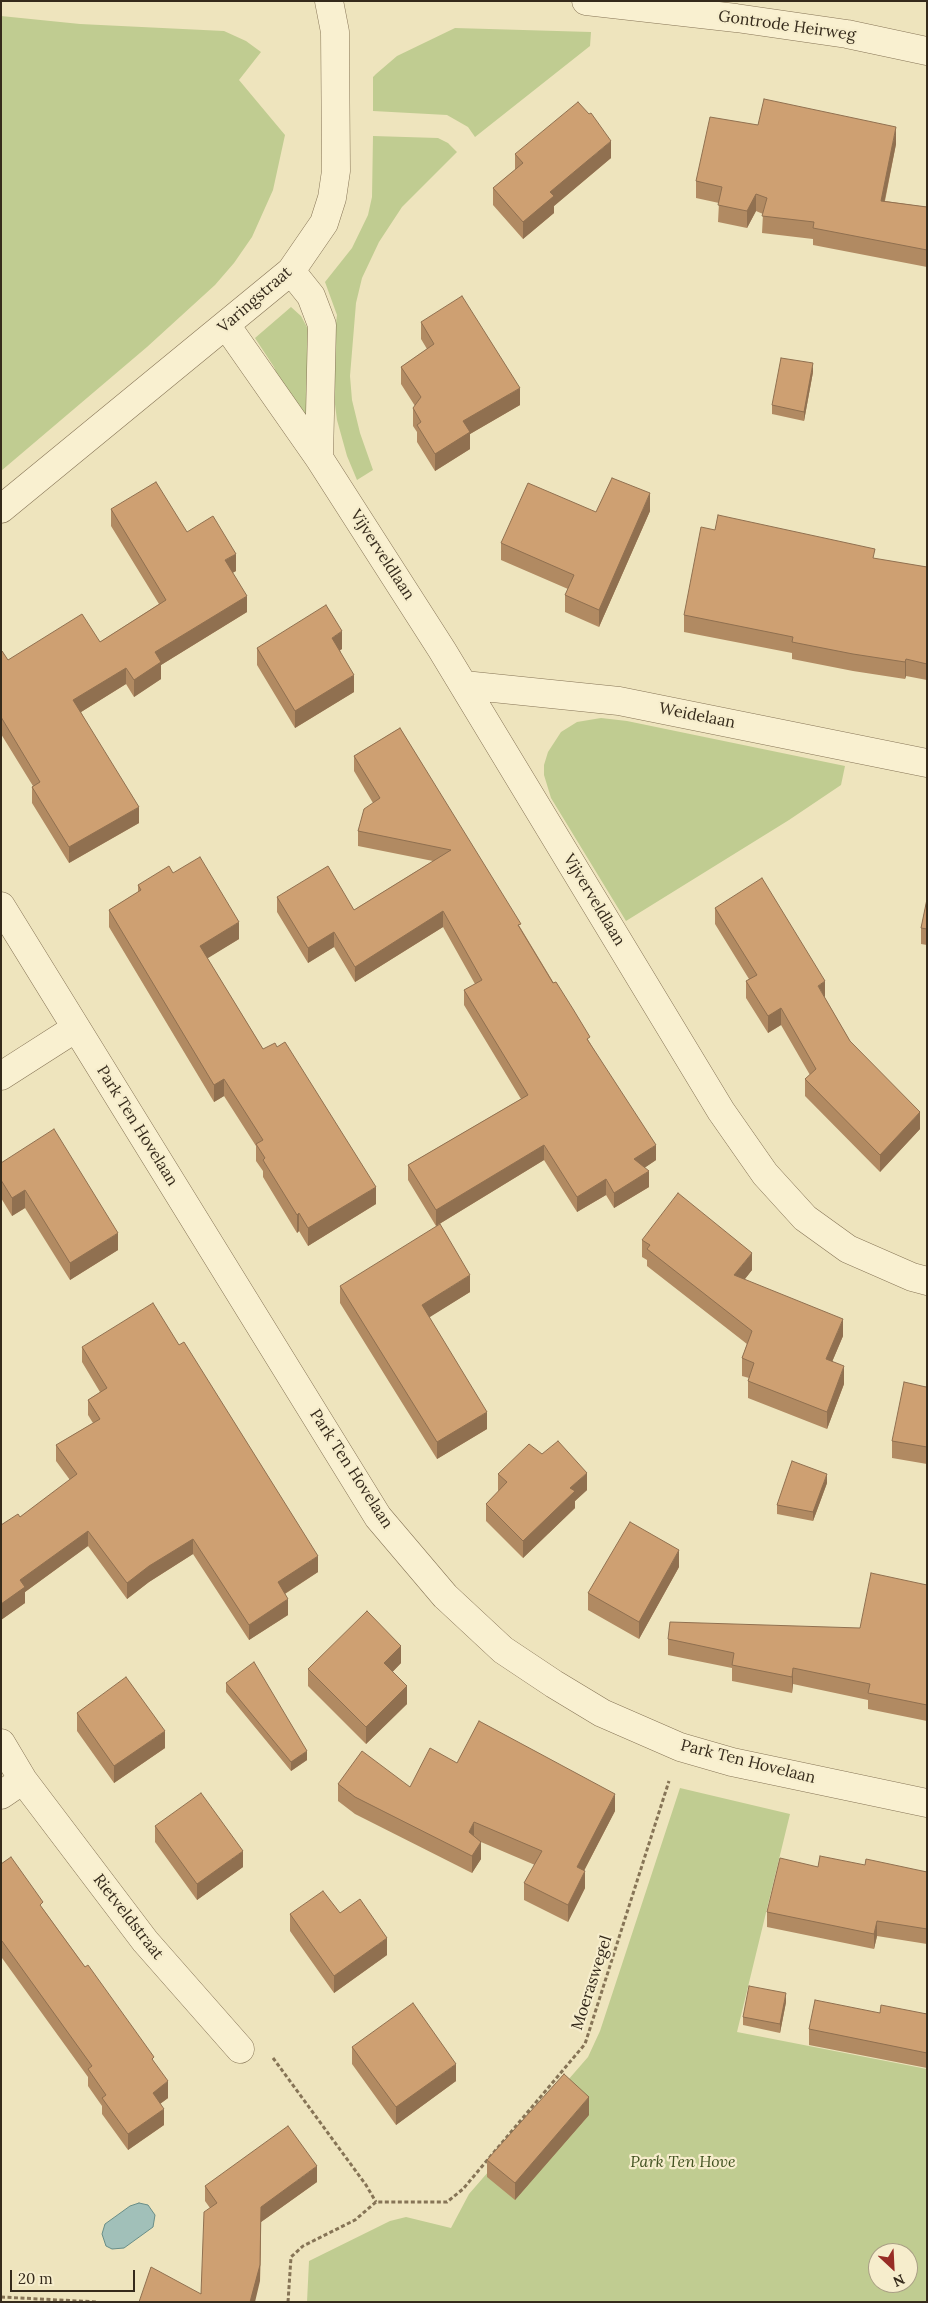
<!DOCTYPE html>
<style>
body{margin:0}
#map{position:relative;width:928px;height:2303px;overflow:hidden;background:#eee4bd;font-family:Lora,serif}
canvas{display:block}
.frame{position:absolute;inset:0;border:2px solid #352a1b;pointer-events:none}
.north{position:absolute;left:868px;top:2243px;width:50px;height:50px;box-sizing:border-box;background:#f6edcc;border:1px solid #a99f85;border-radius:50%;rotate:155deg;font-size:14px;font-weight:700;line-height:20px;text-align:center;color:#352a1b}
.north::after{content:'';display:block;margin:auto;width:18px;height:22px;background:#972d25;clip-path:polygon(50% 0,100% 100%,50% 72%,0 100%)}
.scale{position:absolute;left:10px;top:2270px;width:125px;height:22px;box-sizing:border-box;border:2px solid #352a1b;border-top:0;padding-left:6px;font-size:15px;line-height:18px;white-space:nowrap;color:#352a1b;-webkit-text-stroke:4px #f6edcc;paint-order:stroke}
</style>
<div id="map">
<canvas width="928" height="2303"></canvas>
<div class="frame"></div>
<div class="north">N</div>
<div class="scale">20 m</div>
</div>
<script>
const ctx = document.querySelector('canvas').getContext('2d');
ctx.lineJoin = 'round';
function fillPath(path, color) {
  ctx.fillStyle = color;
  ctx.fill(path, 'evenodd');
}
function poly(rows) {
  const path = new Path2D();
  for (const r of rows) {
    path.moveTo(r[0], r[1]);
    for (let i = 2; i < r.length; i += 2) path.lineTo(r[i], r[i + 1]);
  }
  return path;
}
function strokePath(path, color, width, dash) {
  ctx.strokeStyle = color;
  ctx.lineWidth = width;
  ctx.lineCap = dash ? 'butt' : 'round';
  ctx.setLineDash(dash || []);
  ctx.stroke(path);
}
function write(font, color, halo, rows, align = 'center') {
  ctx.font = font + ' Lora,serif';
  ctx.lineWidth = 4.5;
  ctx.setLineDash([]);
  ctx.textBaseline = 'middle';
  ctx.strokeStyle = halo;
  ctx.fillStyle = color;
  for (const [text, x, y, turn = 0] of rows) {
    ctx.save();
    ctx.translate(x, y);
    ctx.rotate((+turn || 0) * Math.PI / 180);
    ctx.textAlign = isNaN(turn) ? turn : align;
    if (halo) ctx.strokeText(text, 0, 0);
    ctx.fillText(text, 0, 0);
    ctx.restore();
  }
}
fillPath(poly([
 [1,16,80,24,224,31,246,41,261,52,239,80,285,135,273,190,252,237,234,263,215,285,147,347,1,471],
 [455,28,591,32,590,46,475,137,468,127,447,115,373,111,373,77,376,74,397,56],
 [373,136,438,138,448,143,457,152,402,207,379,242,362,278,356,303,350,376,352,400,360,433,373,470,357,480,347,456,337,420,333,389,334,340,337,315,325,282,352,248,368,215,372,197],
 [291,307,301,316,309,331,306,423,281,385,274,367,255,338],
 [601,718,627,721,845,766,841,785,789,820,626,921,551,798,544,775,544,765,548,752,561,732,577,722],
 [680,1788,790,1814,737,2032,927,2069,927,2302,307,2302,309,2261,390,2221,406,2217,451,2228,469,2194,588,2057,600,2031],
 [878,2253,908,2253,908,2283,878,2283]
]), '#c0cc91');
const water = poly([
 [139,2203,148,2205,155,2215,153,2227,124,2248,112,2249,106,2246,102,2234,105,2224,130,2206,139,2203]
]);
fillPath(water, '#a1c0b9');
strokePath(water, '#688d87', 1);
const minor = poly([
 [291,271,311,296,322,325,319,458],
 [226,325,319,458,442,650,721,1111,765,1174,805,1218,848,1249,912,1277,927,1281],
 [1,509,291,271,324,223,332,198,336,171,335,32,329,1],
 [464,685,619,701,927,763],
 [1,906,378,1517,445,1596,503,1650,554,1684,602,1713,680,1747,732,1762,927,1803],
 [1,1076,76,1028],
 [1,1743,23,1780,145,1941,240,2049],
 [1,1795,23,1780]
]);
const tertiary = poly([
 [586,1,736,18,847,34,927,51]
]);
strokePath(minor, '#867456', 29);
strokePath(tertiary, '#867456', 29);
strokePath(poly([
 [273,2058,366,2185,376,2202],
 [1,2297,98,2302],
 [288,2302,291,2257,303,2246,355,2220,376,2202,447,2202,463,2189,585,2044,669,1781]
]), '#867456', 3, [4, 2.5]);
strokePath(minor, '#f9f0d0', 28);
strokePath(tertiary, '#f9f0d0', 28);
fillPath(poly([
 [758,125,896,144,885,201,927,207,927,267,813,245,813,239,762,233,763,214,756,211,747,228,718,222,719,203,696,198,696,181],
 [515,154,611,158,554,206,554,213,523,239,493,205,493,188,515,170],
 [421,322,520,405,470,434,470,449,435,471,417,442,417,432,413,426,413,408,415,406,401,384,401,367,427,349,421,339],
 [813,372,804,421,772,414,772,405],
 [111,509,187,532,236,571,232,573,247,612,161,665,161,679,134,697,126,684,81,712,139,823,69,863,32,803,32,787,33,786,1,734,1,652,8,660,100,642,159,604,111,526],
 [650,511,599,627,565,612,565,595,568,589,501,560,501,543,596,512],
 [875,559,927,567,927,680,906,676,905,679,853,671,792,659,792,653,684,632,684,615],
 [257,648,342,649,340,650,354,692,295,728,257,665],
 [400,728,590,1043,656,1160,644,1168,649,1187,614,1208,606,1195,577,1212,544,1160,436,1226,408,1180,408,1165,521,1099,464,1005,464,990,475,984,443,927,355,982,334,947,308,963,277,912,277,897,354,910,433,861,358,846,358,831,373,803,354,771,354,756],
 [173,873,239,939,207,958,263,1049,376,1204,308,1246,299,1231,297,1233,263,1177,263,1171,256,1161,256,1146,224,1096,214,1102,109,927,109,910,138,892,138,885],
 [927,899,927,945,921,944,921,928],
 [715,908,825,998,850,1041,920,1129,880,1172,805,1096,805,1079,810,1075,781,1025,768,1033,746,998,746,981,749,979,715,924],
 [1,1163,118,1250,70,1280,25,1208,12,1216,1,1198],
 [642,1240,752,1270,744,1280,843,1336,832,1362,844,1384,827,1429,748,1398,748,1381,749,1378,742,1376,742,1358,747,1344,647,1266,647,1260,642,1257],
 [340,1286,470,1292,429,1317,487,1429,437,1459,340,1303],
 [82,1347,318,1572,285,1594,288,1615,249,1640,193,1554,149,1582,127,1599,88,1546,25,1592,25,1603,1,1620,1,1525,20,1517,70,1480,56,1461,56,1445,93,1423,88,1415,88,1400,100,1392,82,1362],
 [927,1385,927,1464,892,1458,892,1441,926,1387],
 [542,1454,587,1490,575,1501,575,1508,523,1558,486,1521,486,1504,498,1492,498,1474],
 [827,1483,813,1521,777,1514,777,1505],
 [679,1567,639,1639,588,1610,588,1593],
 [927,1585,927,1721,868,1709,868,1700,793,1684,792,1693,732,1681,732,1668,668,1655,668,1639,860,1628],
 [401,1663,392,1672,407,1704,366,1744,308,1686,308,1669],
 [226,1683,307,1760,291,1771,226,1692],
 [77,1713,165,1748,114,1783,77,1731],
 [457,1763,615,1811,584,1871,585,1888,568,1922,524,1900,524,1883,535,1865,481,1842,481,1859,472,1873,355,1814,338,1801,338,1784,410,1787],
 [155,1826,243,1867,197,1900,155,1842],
 [1,1864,43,1909,154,2062,168,2098,160,2104,164,2125,128,2150,102,2114,102,2106,88,2086,88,2077,2,1958,1,1958],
 [865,1865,927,1872,927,1944,877,1936,874,1949,767,1927,767,1912,818,1867],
 [340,1913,387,1955,334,1993,290,1931,290,1914],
 [786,2002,780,2033,743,2025,743,2017],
 [880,2013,927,2014,927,2068,809,2045,809,2029],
 [352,2047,456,2081,396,2125,352,2064],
 [589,2115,515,2200,487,2177,487,2160],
 [317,2182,261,2222,260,2281,201,2294,210,2208,205,2201,205,2186]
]), '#b18a62');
fillPath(poly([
 [896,127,896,144,881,218,881,201],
 [611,141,611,158,554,206,554,213,523,239,523,222,550,192],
 [756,194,756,211,747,228,747,211],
 [813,363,813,372,804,421,804,412],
 [520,388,520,405,470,434,470,449,435,471,435,454,463,421],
 [650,493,650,511,599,627,599,610],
 [236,554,236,571,225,577,225,560],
 [247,596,247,612,161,665,161,679,134,697,134,680,155,652],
 [342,631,342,649,332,655,332,638],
 [906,659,906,676,905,679,905,662],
 [126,668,126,684,73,717,73,700],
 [354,675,354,692,295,728,295,711],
 [139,807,139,823,69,863,69,847],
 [443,911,443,927,355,982,355,967],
 [239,922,239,939,200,963,200,946],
 [334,932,334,947,308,963,308,948],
 [825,981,825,998,818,986],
 [781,1008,781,1025,768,1033,768,1016],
 [224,1079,224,1096,214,1102,214,1085],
 [920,1112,920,1129,880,1172,880,1155],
 [544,1145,544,1160,436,1226,436,1210],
 [656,1145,656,1160,634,1175,634,1159],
 [649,1171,649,1187,614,1208,614,1193],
 [606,1179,606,1195,577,1212,577,1197],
 [376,1187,376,1204,308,1246,308,1228],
 [25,1190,25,1208,12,1216,12,1198],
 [299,1213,299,1231,297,1233,297,1215],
 [118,1233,118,1250,70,1280,70,1263],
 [752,1253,752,1270,734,1293,734,1275],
 [470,1275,470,1292,422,1322,422,1305],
 [843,1319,843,1336,826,1376,826,1359],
 [844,1366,844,1384,827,1429,827,1412],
 [487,1412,487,1429,437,1459,437,1442],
 [587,1473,587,1490,575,1501,575,1508,523,1558,523,1541,570,1488],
 [827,1474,827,1483,813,1521,813,1512],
 [88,1531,88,1546,25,1592,25,1603,1,1620,1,1604,20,1580],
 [193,1539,193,1554,149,1582,127,1599,127,1583,149,1566],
 [679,1550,679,1567,639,1639,639,1622],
 [318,1556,318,1572,278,1598,278,1582],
 [288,1599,288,1615,249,1640,249,1625],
 [401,1646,401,1663,384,1681,384,1663],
 [793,1668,793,1684,792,1693,792,1677],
 [407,1686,407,1704,366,1744,366,1727],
 [165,1731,165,1748,114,1783,114,1766],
 [307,1751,307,1760,291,1771,291,1762],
 [615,1794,615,1811,577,1884,577,1867],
 [474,1822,474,1839,469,1832],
 [481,1842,481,1859,472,1873,472,1856],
 [243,1851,243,1867,197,1900,197,1884],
 [585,1871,585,1888,568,1922,568,1905],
 [877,1921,877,1936,874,1949,874,1934],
 [387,1938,387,1955,334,1993,334,1976],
 [2,1941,2,1958,1,1958,1,1942],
 [786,1993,786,2002,780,2033,780,2024],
 [456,2064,456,2081,396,2125,396,2107],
 [168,2081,168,2098,153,2109,153,2093],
 [589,2097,589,2115,515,2200,515,2183],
 [164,2109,164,2125,128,2150,128,2134],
 [317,2166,317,2182,261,2222,260,2281,255,2302,250,2302,261,2207]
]), '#907050');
const building = poly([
 [764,99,896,127,881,201,927,207,927,250,813,228,814,222,762,216,767,198,756,194,747,211,718,205,722,187,696,181,710,117,758,125,764,99],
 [578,102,589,114,591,113,611,141,550,192,554,196,523,222,493,188,523,163,515,154,578,102],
 [462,296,520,388,463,421,470,432,435,454,417,425,421,422,413,408,421,397,401,367,434,344,421,322,462,296],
 [781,358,813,363,804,412,772,405,781,358],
 [612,478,650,493,599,610,565,595,574,575,501,543,528,483,596,512,612,478],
 [156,482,187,532,213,516,236,554,225,560,247,596,155,652,161,662,134,680,126,668,73,700,139,807,69,847,32,787,40,782,1,717,1,652,2,651,8,660,82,614,100,642,166,600,111,509,156,482],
 [718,515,875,549,873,558,927,567,927,664,906,659,905,662,853,654,792,642,793,637,684,615,701,527,715,530,718,515],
 [326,605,342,631,332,638,354,675,295,711,257,648,326,605],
 [400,728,521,924,518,925,553,983,556,982,573,1009,590,1037,587,1039,656,1145,634,1159,649,1171,614,1193,606,1179,577,1197,544,1145,436,1210,408,1165,528,1095,464,990,482,980,443,911,355,967,334,932,308,948,277,897,328,866,354,910,451,850,358,831,364,809,380,798,354,756,400,728],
 [200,857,239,922,200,946,263,1049,275,1043,277,1047,285,1042,376,1187,308,1228,299,1213,297,1215,263,1160,265,1158,256,1144,263,1140,224,1079,214,1085,109,910,141,890,138,885,169,866,173,873,200,857],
 [762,878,825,981,818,986,850,1041,920,1112,880,1155,805,1079,816,1069,781,1008,768,1016,746,981,757,975,715,908,762,878],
 [927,899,927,929,921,928,927,899],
 [54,1129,118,1233,70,1263,25,1190,12,1198,1,1180,1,1163,54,1129],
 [678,1193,752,1253,734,1275,843,1319,826,1359,844,1366,827,1412,748,1381,754,1363,742,1358,752,1331,647,1249,650,1245,642,1240,678,1193],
 [440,1224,470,1275,422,1305,487,1412,437,1442,340,1286,440,1224],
 [153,1303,179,1345,184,1342,318,1556,278,1582,288,1599,249,1625,193,1539,149,1566,127,1583,88,1531,20,1580,25,1587,1,1604,1,1525,18,1514,20,1517,77,1474,56,1445,100,1419,88,1400,107,1388,82,1347,153,1303],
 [904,1382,926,1387,927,1385,927,1447,892,1441,904,1382],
 [558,1441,587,1473,570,1488,575,1491,523,1541,486,1504,507,1482,498,1474,529,1444,542,1454,558,1441],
 [792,1461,827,1474,813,1512,777,1505,792,1461],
 [630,1522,679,1550,639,1622,588,1593,630,1522],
 [871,1573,927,1585,927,1705,868,1693,870,1684,793,1668,792,1677,732,1665,734,1653,668,1639,670,1622,860,1628,871,1573],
 [367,1611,401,1646,384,1663,407,1686,366,1727,308,1669,367,1611],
 [254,1662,307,1751,291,1762,226,1683,254,1662],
 [126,1677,165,1731,114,1766,77,1713,126,1677],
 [479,1721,615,1794,577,1867,585,1871,568,1905,524,1883,542,1851,474,1822,469,1832,481,1842,472,1856,355,1797,338,1784,362,1751,410,1787,430,1748,457,1763,479,1721],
 [201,1793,243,1851,197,1884,155,1826,201,1793],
 [820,1856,865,1865,866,1859,927,1872,927,1929,877,1921,874,1934,767,1912,780,1858,818,1867,820,1856],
 [11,1857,43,1902,40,1905,85,1967,88,1965,154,2057,152,2059,168,2081,153,2093,164,2109,128,2134,102,2098,106,2095,88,2069,92,2066,2,1941,1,1942,1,1864,11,1857],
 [323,1891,340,1913,360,1899,387,1938,334,1976,290,1914,323,1891],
 [749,1986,786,1993,780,2024,743,2017,749,1986],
 [815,2000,880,2013,881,2005,927,2014,927,2053,809,2029,815,2000],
 [413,2003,456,2064,396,2107,352,2047,413,2003],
 [564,2074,589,2097,515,2183,487,2160,564,2074],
 [288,2126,317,2166,261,2207,260,2265,250,2302,139,2302,151,2267,201,2294,204,2212,217,2203,205,2186,288,2126]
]);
fillPath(building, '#cea072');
strokePath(building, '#907050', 1);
write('16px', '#352a1b', '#f6edcc', [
 ["Gontrode Heirweg",787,26,8],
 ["Varingstraat",255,300,-41],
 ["Vijverveldlaan",382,555,57],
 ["Weidelaan",697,716,11],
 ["Vijverveldlaan",594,900,59],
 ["Park Ten Hovelaan",137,1126,58],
 ["Park Ten Hovelaan",351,1469,57],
 ["Park Ten Hovelaan",748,1762,14],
 ["Rietveldstraat",128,1917,52],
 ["Moeraswegel",592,1983,-72]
]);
write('italic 16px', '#425221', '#f6edcc', [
 ["Park Ten Hove",683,2162]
]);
</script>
